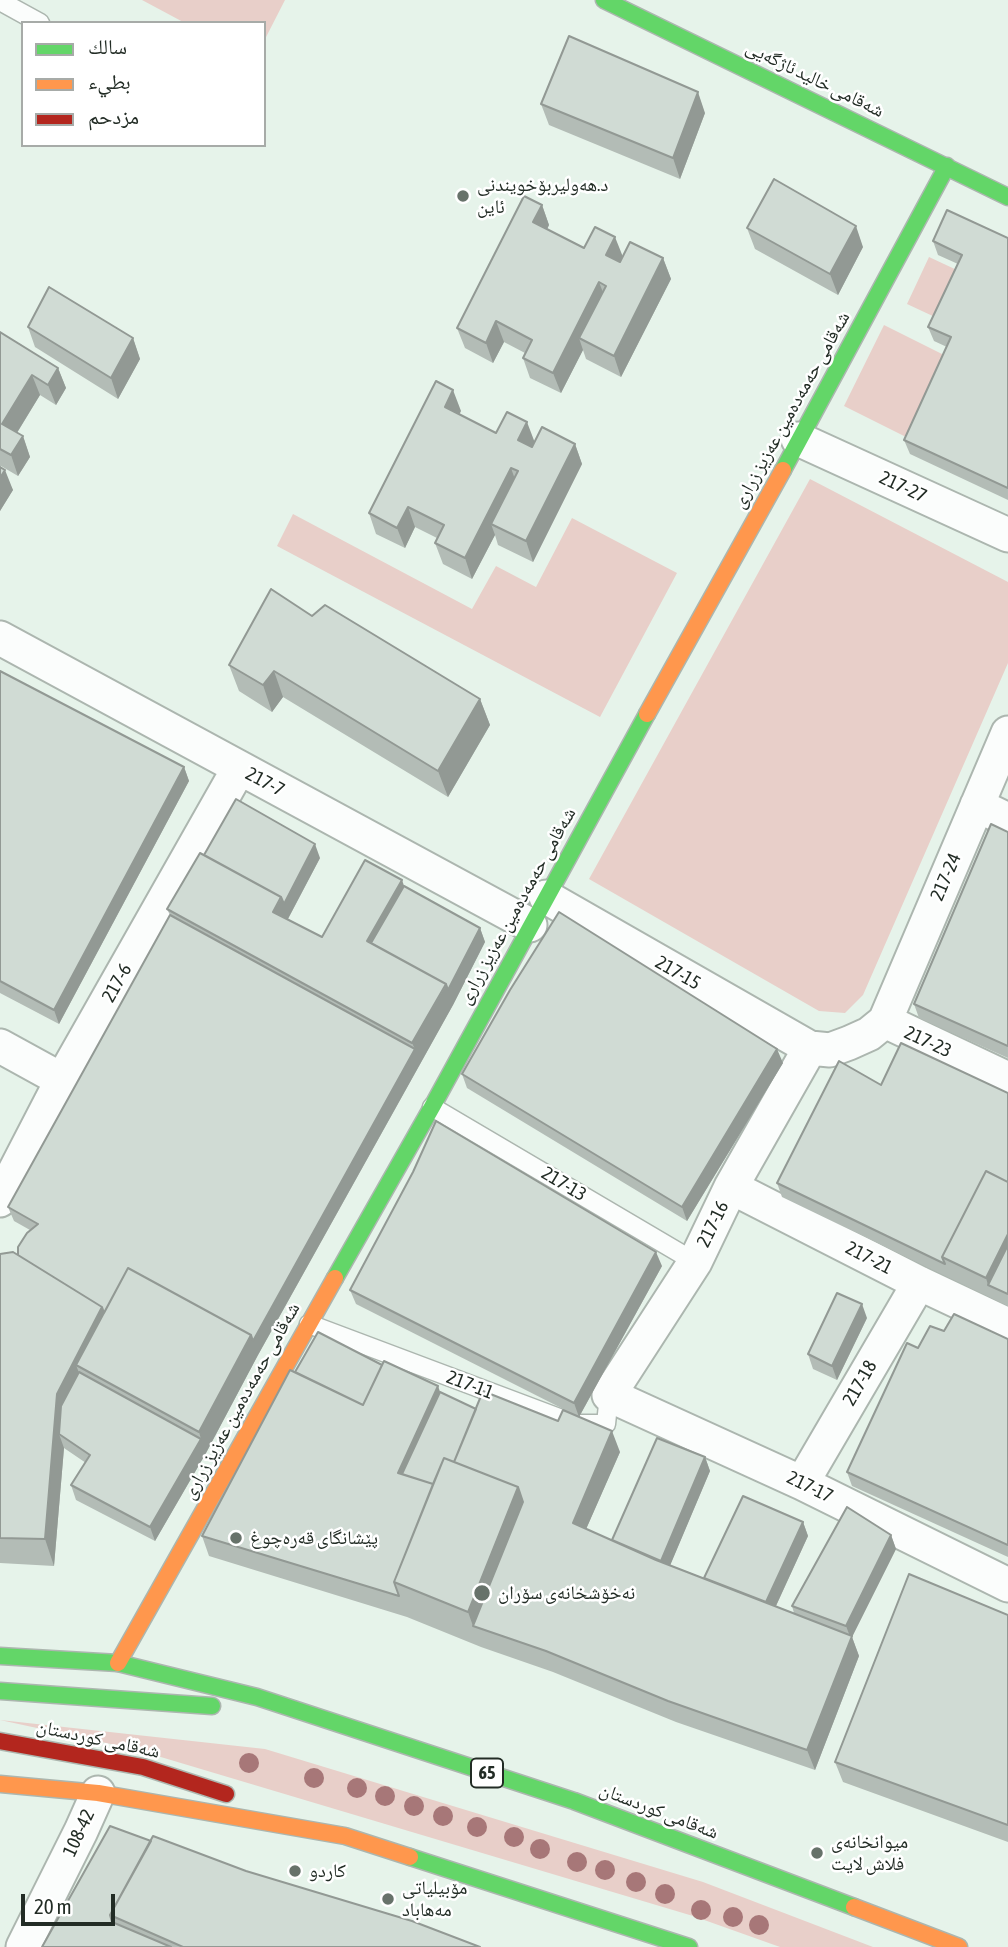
<!DOCTYPE html>
<meta charset="utf-8">
<style>
body{margin:0}
#map{position:relative;width:1008px;height:1947px;overflow:hidden;background:#e6f3ea;font-family:"Asap Condensed","Noto Naskh Arabic",sans-serif}
canvas{display:block}
.legend{position:absolute;left:21px;top:21px;width:245px;height:126px;box-sizing:border-box;background:#fff;border:2px solid #a7aba8;margin:0;padding:9px 12px;list-style:none;font-size:21px;color:#222c25}
.legend li{display:flex;align-items:center;gap:14px;height:35px}
.legend b{width:35px;border:2px solid #a7aba8}
.scale{position:absolute;left:21px;top:1894px;width:94px;height:32px;box-sizing:border-box;border:4px solid #222c25;border-top:0;padding-left:9px;font-size:21px;line-height:24px;white-space:nowrap;color:#222c25;-webkit-text-stroke:5px #fff;paint-order:stroke}
</style>
<div id="map">
<canvas width="1008" height="1947"></canvas>
<ul class="legend">
<li><b style="height:9px;background:#63d668"></b>سالك</li>
<li><b style="height:9px;background:#ff974d"></b>بطيء</li>
<li><b style="height:9px;background:#b3261e"></b>مزدحم</li>
</ul>
<div class="scale">20 m</div>
</div>
<script>
const ctx = document.querySelector('canvas').getContext('2d');
ctx.lineJoin = 'round';
function fillPath(path, color) {
  ctx.fillStyle = color;
  ctx.fill(path, 'evenodd');
}
function poly(rows) {
  const path = new Path2D();
  for (const r of rows) {
    path.moveTo(r[0], r[1]);
    for (let i = 2; i < r.length; i += 2) path.lineTo(r[i], r[i + 1]);
  }
  return path;
}
function strokePath(path, color, width, dash) {
  ctx.strokeStyle = color;
  ctx.lineWidth = width;
  ctx.lineCap = dash ? 'butt' : 'round';
  ctx.setLineDash(dash || []);
  ctx.stroke(path);
}
function write(font, color, halo, rows, align = 'center') {
  ctx.font = font + ' "Asap Condensed","Noto Naskh Arabic",sans-serif';
  ctx.lineWidth = 5;
  ctx.setLineDash([]);
  ctx.textBaseline = 'middle';
  ctx.strokeStyle = halo;
  ctx.fillStyle = color;
  for (const [text, x, y, turn = 0] of rows) {
    ctx.save();
    ctx.translate(x, y);
    ctx.rotate((+turn || 0) * Math.PI / 180);
    ctx.textAlign = isNaN(turn) ? turn : align;
    if (halo) ctx.strokeText(text, 0, 0);
    ctx.fillText(text, 0, 0);
    ctx.restore();
  }
}
fillPath(poly([
 [142,0,285,0,264,41,264,23,185,23],
 [929,257,959,271,937,318,907,304],
 [884,325,948,357,908,438,844,406],
 [810,479,1008,582,1008,663,863,995,845,1013,819,1011,589,879],
 [293,514,472,609,496,566,536,587,572,518,677,573,600,717,277,546],
 [0,1720,265,1749,703,1882,873,1947,780,1947,693,1916,134,1749]
]), '#e8cfc9');
const lane = poly([
 [0,1,40,23],
 [432,1107,695,1262],
 [309,1324,575,1424,606,1424,609,1395]
]);
const street = poly([
 [798,439,1008,535],
 [0,638,530,925],
 [977,805,1008,820],
 [546,897,810,1048,830,1050,849,1043,869,1034,885,1021],
 [885,1021,1008,733],
 [885,1021,1008,1079],
 [0,1046,62,1080],
 [810,1048,731,1187,695,1262,609,1395,802,1483,1008,1585],
 [731,1187,919,1283,1008,1325],
 [0,1200,62,1080,239,768],
 [802,1483,919,1283],
 [23,1947,81,1831,98,1793]
]);
const fast = poly([
 [604,0,1008,197],
 [783,470,947,166],
 [335,1278,432,1107,647,714],
 [0,1656,118,1663,257,1697,574,1801,854,1907],
 [0,1691,212,1706],
 [410,1857,689,1947]
]);
const slow = poly([
 [647,714,783,470],
 [118,1663,335,1278],
 [0,1784,98,1793,345,1836,410,1857],
 [854,1907,959,1947]
]);
const jam = poly([
 [0,1741,143,1767,226,1794]
]);
strokePath(lane, '#acb6af', 21);
strokePath(street, '#acb6af', 37);
strokePath(fast, '#acb6af', 19);
strokePath(slow, '#acb6af', 19);
strokePath(jam, '#acb6af', 19);
strokePath(lane, '#fbfdfc', 18);
strokePath(street, '#fbfdfc', 33);
strokePath(fast, '#63d668', 16);
strokePath(slow, '#ff974d', 16);
strokePath(jam, '#b3261e', 16);
ctx.fillStyle = '#a77778';
for (const [x, y] of [
 [249,1763],
 [314,1778],
 [357,1788],
 [385,1796],
 [414,1806],
 [443,1816],
 [477,1827],
 [514,1837],
 [540,1849],
 [577,1862],
 [605,1870],
 [636,1882],
 [665,1894],
 [701,1910],
 [733,1917],
 [759,1925]
]) {
  ctx.beginPath();
  ctx.arc(x, y, 10, 0, 2 * Math.PI);
  ctx.fill();
}
fillPath(poly([
 [541,104,705,113,680,179,549,125],
 [542,205,549,225,547,229,584,248,623,257,663,258,671,279,621,377,586,359,583,350,561,393,530,378,523,358,525,353,504,342,493,363,465,348,457,328],
 [747,228,863,247,838,295,755,249],
 [1008,238,1008,500,910,454,904,440,947,347,934,341,928,327,958,264,938,255,933,241],
 [28,327,133,338,140,359,118,399,35,347],
 [0,332,58,368,66,388,56,405,40,395,17,433,23,436,30,457,18,476,1,466,0,467,13,490,0,511],
 [461,411,459,414,496,433,535,443,575,444,582,464,533,562,498,545,495,535,472,579,443,564,435,543,437,538,415,527,405,548,376,534,369,513],
 [312,616,480,699,490,725,448,797,283,697,272,712,239,691,229,665],
 [0,671,184,767,189,781,59,1024,0,993],
 [1008,832,1008,1058,919,1018,914,1004],
 [204,855,320,858,288,919,322,937,404,886,480,928,485,942,453,1005,258,1355,206,1453,155,1541,76,1500,71,1485,86,1463,64,1448,54,1566,0,1563,0,1254,18,1255,30,1230,14,1221,8,1207,170,915,167,909],
 [783,1063,687,1221,467,1088,462,1074],
 [881,1085,1008,1093,1008,1306,782,1197,777,1183],
 [662,1266,579,1417,356,1304,350,1290],
 [867,1318,837,1380,813,1369,808,1354],
 [944,1331,1008,1339,1008,1557,852,1486,847,1472,918,1348],
 [382,1365,476,1409,620,1452,586,1529,612,1540,705,1457,710,1471,670,1565,704,1578,803,1522,808,1536,776,1606,794,1613,792,1606,891,1535,896,1549,852,1637,859,1656,815,1770,676,1722,553,1672,481,1647,407,1617,209,1556,202,1536,295,1372],
 [1008,1615,1008,1842,843,1782,835,1762],
 [151,1841,246,1871,480,1947,42,1947]
]), '#b3bcb6');
fillPath(poly([
 [698,92,705,113,680,179,673,158],
 [542,205,549,225,541,242,533,222],
 [856,226,863,247,838,295,830,274],
 [615,237,623,257,614,275,606,255],
 [663,258,671,279,621,377,614,356],
 [599,282,607,303,579,338,583,350,561,393,553,373],
 [496,321,504,342,493,363,486,343],
 [133,338,140,359,118,399,111,378],
 [58,368,66,388,56,405,48,385],
 [32,375,40,395,10,444,2,424],
 [453,390,461,411,453,427,445,407],
 [527,422,535,443,525,461,518,440],
 [23,436,30,457,18,476,11,455],
 [575,444,582,464,533,562,526,541],
 [511,468,518,488,491,524,495,535,472,579,465,558],
 [5,470,13,490,0,511,0,478],
 [408,507,415,527,405,548,397,528],
 [274,671,283,697,272,712,263,685],
 [480,699,490,725,448,797,438,771],
 [184,767,189,781,59,1024,54,1010],
 [315,844,320,858,281,932,273,912],
 [402,880,409,900,379,953,367,941],
 [480,928,485,942,453,1005,258,1355,206,1453,155,1541,150,1527,201,1439,199,1432,251,1335,415,1049,412,1043],
 [777,1049,783,1063,687,1221,682,1207],
 [1008,1234,1008,1269,988,1285,986,1278],
 [656,1252,662,1266,579,1417,574,1403],
 [862,1304,867,1318,837,1380,832,1366],
 [102,1307,106,1319,76,1365,84,1386,59,1434,64,1448,54,1566,45,1539,57,1394],
 [438,1386,445,1406,410,1483,398,1473],
 [612,1431,620,1452,580,1543,573,1523],
 [705,1457,710,1471,664,1580,659,1566],
 [518,1487,531,1522,473,1626,468,1612],
 [803,1522,808,1536,769,1621,764,1607],
 [891,1535,896,1549,852,1637,859,1656,815,1770,807,1750,851,1639,846,1626]
]), '#929994');
const building = poly([
 [569,36,698,92,673,158,541,104,569,36],
 [774,179,856,226,830,274,747,228,774,179],
 [524,196,542,205,533,222,584,248,595,227,615,237,606,255,620,262,630,242,663,258,614,356,579,338,606,286,599,282,553,373,523,358,532,340,496,321,486,343,457,328,524,196],
 [947,210,1008,238,1008,488,904,440,951,337,928,327,962,255,933,241,947,210],
 [49,287,133,338,111,378,28,327,49,287],
 [0,332,58,368,48,385,32,375,2,424,23,436,11,455,0,449,0,332],
 [436,381,453,390,445,407,496,433,507,412,527,422,518,440,532,447,542,427,575,444,526,541,491,524,518,471,511,468,465,558,435,543,444,525,408,507,397,528,369,513,436,381],
 [0,467,5,470,0,478,0,467],
 [271,589,312,616,325,605,480,699,438,771,274,671,263,685,229,665,271,589],
 [0,671,184,767,54,1010,0,981,0,671],
 [236,799,315,844,284,904,281,897,204,855,236,799],
 [991,824,1008,832,1008,1046,914,1004,991,824],
 [200,853,281,897,273,912,322,937,365,860,402,880,367,941,446,984,412,1043,167,909,200,853],
 [404,886,480,928,448,990,446,984,371,943,404,886],
 [559,912,777,1049,682,1207,462,1074,510,990,559,912],
 [170,915,415,1049,253,1341,251,1335,128,1268,104,1313,102,1307,18,1255,18,1247,27,1233,38,1224,8,1207,170,915],
 [901,1043,1008,1093,1008,1182,986,1171,942,1257,945,1264,777,1183,839,1061,881,1085,901,1043],
 [436,1121,656,1252,574,1403,350,1290,413,1172,436,1121],
 [986,1171,1008,1182,1008,1234,986,1278,942,1257,986,1171],
 [1008,1245,1008,1294,988,1285,1008,1245],
 [13,1252,102,1307,57,1394,45,1539,0,1538,0,1254,13,1252],
 [128,1268,251,1335,199,1432,76,1365,128,1268],
 [837,1293,862,1304,832,1366,808,1354,837,1293],
 [954,1314,1008,1339,1008,1545,847,1472,907,1343,918,1348,930,1326,944,1331,954,1314],
 [318,1332,382,1365,363,1405,295,1372,318,1332],
 [384,1361,438,1386,398,1473,433,1484,394,1582,399,1596,202,1536,290,1370,363,1405,384,1361],
 [79,1372,201,1439,150,1527,71,1485,90,1455,59,1434,61,1406,79,1372],
 [483,1391,558,1421,563,1410,612,1431,573,1523,656,1560,852,1636,807,1750,668,1701,546,1651,473,1626,523,1502,518,1487,454,1462,483,1391],
 [440,1392,476,1409,454,1462,444,1458,433,1484,402,1474,440,1392],
 [657,1438,705,1457,661,1561,612,1540,657,1438],
 [444,1458,518,1487,468,1612,394,1582,444,1458],
 [743,1496,803,1522,766,1602,704,1578,743,1496],
 [847,1507,891,1535,846,1626,792,1606,847,1507],
 [909,1574,1008,1615,1008,1825,835,1762,909,1574],
 [110,1826,151,1841,110,1915,112,1922,171,1947,42,1947,110,1826],
 [153,1836,246,1871,412,1921,480,1947,183,1947,110,1915,153,1836]
]);
fillPath(building, '#d0dbd4');
strokePath(building, '#929994', 2);
for (const [x, y, r, color] of [
 [463,196,7,"#67726a"],
 [236,1538,7,"#67726a"],
 [482,1593,9,"#67726a"],
 [817,1853,7,"#67726a"],
 [295,1871,7,"#67726a"],
 [388,1899,7,"#67726a"]
]) {
  const dot = new Path2D();
  dot.arc(x, y, r, 0, 2 * Math.PI);
  ctx.fillStyle = color;
  ctx.fill(dot);
  strokePath(dot, '#fff', 2.5);
}
for (const [x, y, w] of [
 [487,1773,32]
]) {
  const box = new Path2D();
  box.roundRect(x - w / 2, y - 14.5, w, 29, 5);
  ctx.fillStyle = '#fff';
  ctx.fill(box);
  strokePath(box, '#222c25', 2);
}
write('bold 18px', '#222c25', null, [
 ["65",487,1773]
]);
write('19px', '#222c25', '#fff', [
 ["شەقامی خالید ئاژگەیی",815,79,26],
 ["شەقامی حەمەدەمین عەزیز زراری",791,410,-61],
 ["217-27",903,487,25],
 ["217-7",265,782,28],
 ["217-24",946,877,-67],
 ["شەقامی حەمەدەمین عەزیز زراری",517,906,-61],
 ["217-15",678,973,30],
 ["217-6",117,983,-61],
 ["217-23",928,1042,25],
 ["217-13",564,1184,31],
 ["217-16",713,1224,-64],
 ["217-21",869,1258,27],
 ["217-18",860,1383,-60],
 ["217-11",470,1385,21],
 ["شەقامی حەمەدەمین عەزیز زراری",241,1401,-61],
 ["217-17",810,1487,26],
 ["شەقامی کوردستان",98,1739,12],
 ["شەقامی کوردستان",659,1811,21],
 ["108-42",79,1833,-65]
]);
write('19px', '#222c25', '#fff', [
 ["د.هه‌ولیربۆخویندنی",477,185],
 ["ئاین",477,207],
 ["پێشانگای قەرەچوغ",250,1538],
 ["نەخۆشخانەی سۆران",498,1593],
 ["میوانخانەی",831,1842],
 ["فلاش لایت",831,1864],
 ["كاردو",309,1871],
 ["مۆبیلیاتی",402,1888],
 ["مەهاباد",402,1910]
], 'left');
</script>
